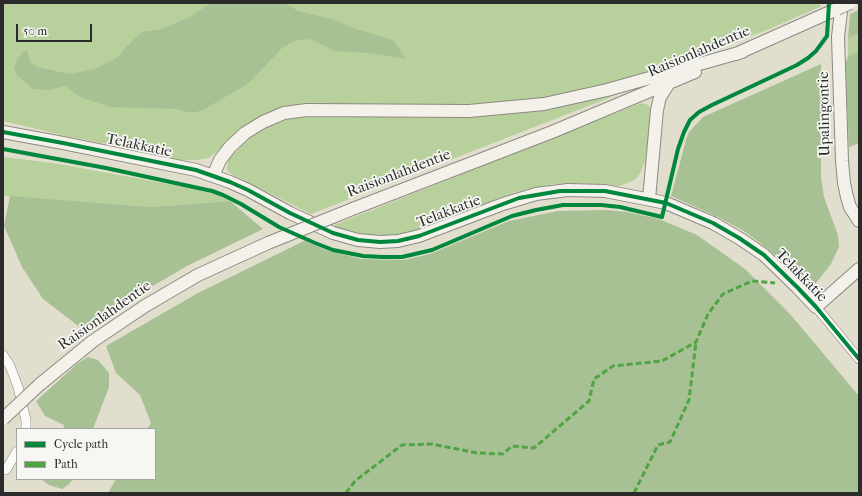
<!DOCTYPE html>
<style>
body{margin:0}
#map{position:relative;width:862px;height:496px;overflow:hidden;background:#e2decd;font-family:"IM FELL French Canon",serif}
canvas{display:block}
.frame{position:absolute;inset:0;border:4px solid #2b2b2b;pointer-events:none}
.legend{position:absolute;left:16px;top:428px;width:140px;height:52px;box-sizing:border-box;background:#f6f6f2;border:1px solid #a5a5a2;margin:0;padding:5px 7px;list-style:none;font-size:12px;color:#2b2b2b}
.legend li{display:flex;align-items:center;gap:8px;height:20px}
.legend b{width:20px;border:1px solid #a5a5a2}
.scale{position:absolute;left:16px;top:24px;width:76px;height:18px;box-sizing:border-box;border:2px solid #2b2b2b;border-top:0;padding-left:5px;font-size:12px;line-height:14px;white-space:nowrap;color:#2b2b2b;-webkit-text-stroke:3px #f6f6f2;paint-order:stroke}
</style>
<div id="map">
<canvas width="862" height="496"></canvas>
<div class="frame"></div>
<ul class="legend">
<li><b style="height:5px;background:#00873e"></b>Cycle path</li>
<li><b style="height:5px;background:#51a443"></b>Path</li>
</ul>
<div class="scale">50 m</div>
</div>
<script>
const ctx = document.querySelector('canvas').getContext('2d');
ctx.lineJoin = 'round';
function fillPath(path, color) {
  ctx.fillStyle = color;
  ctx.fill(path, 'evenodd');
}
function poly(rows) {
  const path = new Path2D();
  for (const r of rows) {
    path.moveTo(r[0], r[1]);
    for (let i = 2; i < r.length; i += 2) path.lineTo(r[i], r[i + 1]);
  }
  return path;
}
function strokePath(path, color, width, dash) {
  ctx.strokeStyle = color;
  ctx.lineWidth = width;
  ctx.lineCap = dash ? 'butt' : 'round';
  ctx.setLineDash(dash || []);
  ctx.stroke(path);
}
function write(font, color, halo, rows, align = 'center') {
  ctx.font = font + ' "IM FELL French Canon",serif';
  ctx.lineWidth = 3.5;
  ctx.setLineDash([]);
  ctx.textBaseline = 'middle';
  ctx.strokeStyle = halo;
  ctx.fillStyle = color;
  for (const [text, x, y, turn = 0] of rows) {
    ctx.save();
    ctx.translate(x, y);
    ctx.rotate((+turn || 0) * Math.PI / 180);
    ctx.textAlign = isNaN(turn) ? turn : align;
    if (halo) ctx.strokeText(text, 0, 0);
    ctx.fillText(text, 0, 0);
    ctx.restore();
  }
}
fillPath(poly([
 [3,3,815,3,822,6,767,30,693,58,611,84,553,98,473,107,309,104,279,109,259,117,243,126,219,150,209,158,196,160,180,160,122,147,66,136,3,121],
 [859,33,859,51,848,56,848,38],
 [611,94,611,97,596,103,311,214,230,173,227,170,228,160,247,140,272,125,283,121,298,117,310,116,474,117,549,108],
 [641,103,646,104,650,107,651,112,648,154,640,173,636,179,628,183,618,186,582,183,554,184,540,187,515,192,415,231,395,235,370,235,345,230,332,226],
 [3,157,53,163,190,188,220,196,230,201,151,207,3,196]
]), '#b7d09c');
fillPath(poly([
 [211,3,285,3,298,11,332,19,356,29,393,40,406,59,370,53,334,51,311,39,294,41,282,48,249,83,203,110,192,113,176,109,111,107,82,98,65,86,51,90,33,89,17,75,14,68,18,58,24,51,27,51,30,62,37,67,70,74,95,69,118,57,128,45,142,32,158,30,188,18],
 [859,10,859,33,848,38,850,14],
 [859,51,859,143,849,147,845,65,848,56],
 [821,64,821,178,824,197,838,235,839,247,831,264,812,288,768,249,744,231,716,216,671,196,686,140,689,132,703,117],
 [10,196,151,207,230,201,263,229,187,266,81,328,43,299,22,267,4,226],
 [606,210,627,212,659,219,697,235,745,269,790,314,859,396,859,493,108,493,116,479,155,479,155,429,147,429,151,423,140,395,116,373,106,346,198,293,304,241,326,250,361,259,404,260,430,254,509,221,558,211],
 [88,357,98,360,109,373,109,387,93,429,64,429,64,425,45,416,36,401,78,363],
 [41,479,73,479,69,484,62,489,49,485]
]), '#a7c194');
const street = poly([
 [816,307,859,359],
 [3,355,10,366,18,387,26,420,26,429],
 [6,470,17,451]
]);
const secondary = poly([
 [842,3,838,37,842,161,844,183,847,197,850,207,859,221],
 [736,54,837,9],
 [3,132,63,143,196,170,230,182,248,190,290,213,333,233,358,240,380,242,398,241,419,236,503,204,536,194,568,190,605,191,666,203,713,223,739,238,764,255,798,288,816,307,859,269],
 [213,176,220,160,230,147,245,133,263,122,284,113,307,110,469,111,544,104,607,90,742,52],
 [649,199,657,110,660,97,669,83],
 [355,208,552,132,695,72],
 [39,385,93,341,145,306,198,275,268,243]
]);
strokePath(street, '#8c8a82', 10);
strokePath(secondary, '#8c8a82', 14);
strokePath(street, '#fbfaf8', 9);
strokePath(secondary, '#f4f1ea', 12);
const secondaryBridge = poly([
 [837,9,850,3],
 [268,243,355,208],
 [3,419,39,385]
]);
strokePath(secondaryBridge, '#8c8a82', 14, []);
strokePath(secondaryBridge, '#f4f1ea', 12);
strokePath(poly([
 [346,493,355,481,402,445,432,444,477,453,503,454,512,446,534,448,589,401,594,379,613,366,662,361,696,342,708,314,723,294,752,281,775,283],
 [634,493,658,445,670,442,689,400,696,342]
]), '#51a443', 3, [6, 3]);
strokePath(poly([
 [3,132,63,143,196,170,230,182,248,190,290,213,333,233,358,240,380,242,398,241,419,236,519,198,560,191,605,191,666,203,713,223,739,238,764,255,798,288,816,307,859,359],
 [3,149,106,168,212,191,223,195,241,204,279,227,315,243,333,250,363,256,383,257,402,257,432,250,512,216,536,210,563,205,601,205,620,207,662,217,678,149,684,132,690,120,699,112,712,105,797,65,808,58,816,51,827,36,829,3]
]), '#00873e', 4);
write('15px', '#2b2b2b', '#f6f6f2', [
 ["Raisionlahdentie",699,52,-23],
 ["Upalingontie",825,114,-91],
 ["Telakkatie",139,146,12],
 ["Raisionlahdentie",399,174,-21],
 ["Telakkatie",449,212,-21],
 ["Telakkatie",801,276,46],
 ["Raisionlahdentie",105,316,-35]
]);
</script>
